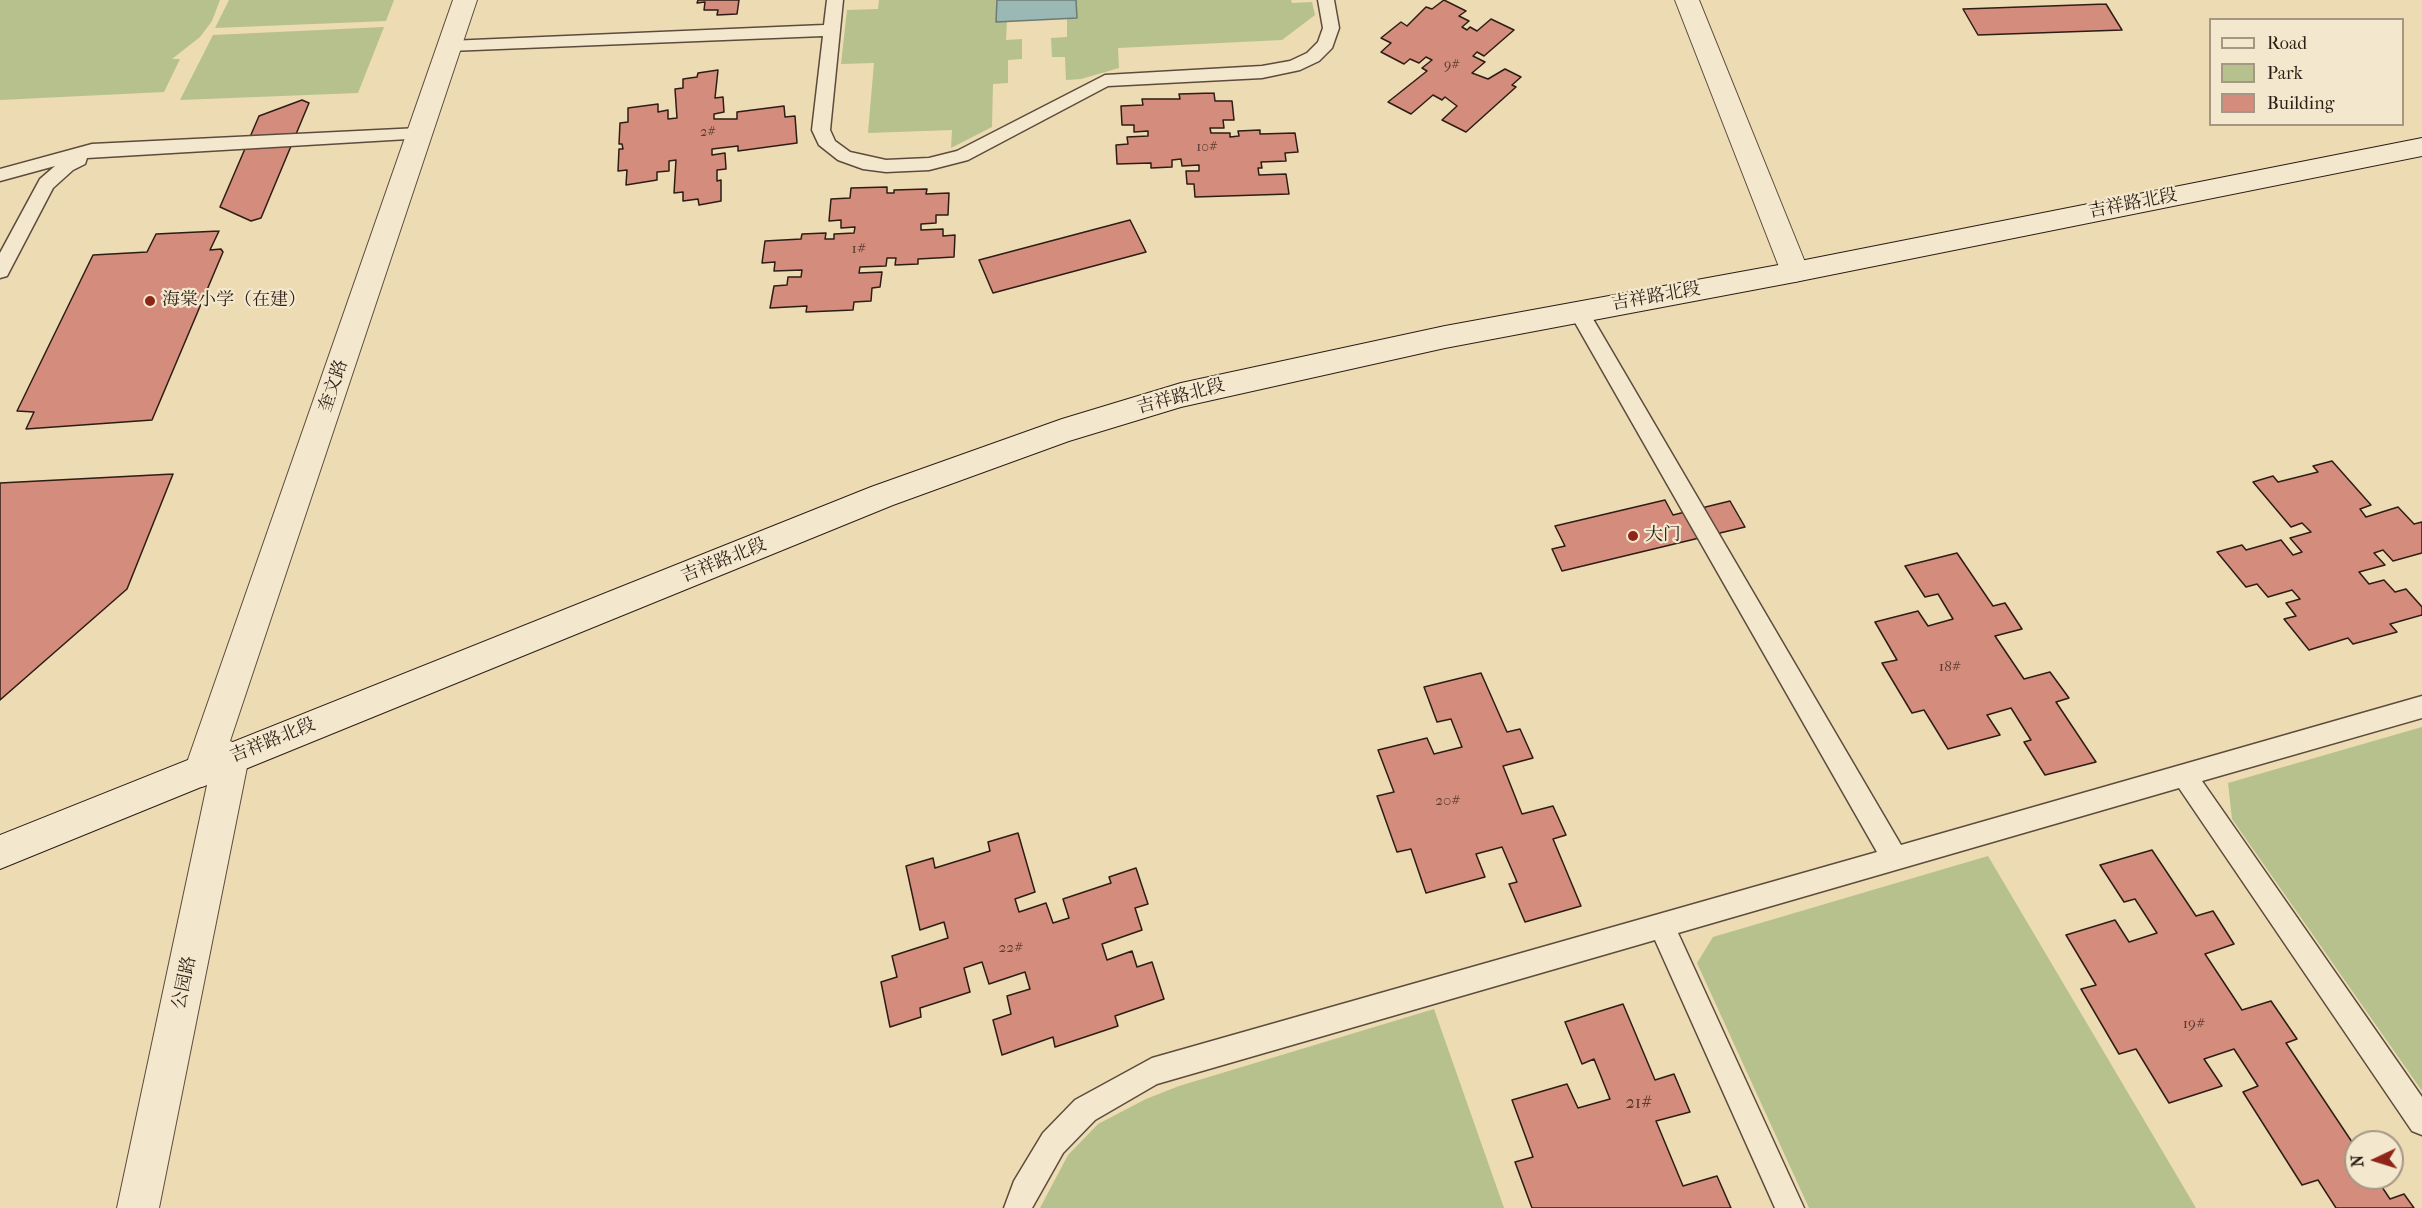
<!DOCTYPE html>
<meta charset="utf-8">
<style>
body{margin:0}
#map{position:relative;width:2422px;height:1208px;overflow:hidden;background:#ecdbb3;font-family:"IM FELL French Canon",serif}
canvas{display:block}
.legend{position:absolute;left:2209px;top:18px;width:195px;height:108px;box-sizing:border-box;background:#f3e8ce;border:2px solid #a49784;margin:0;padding:8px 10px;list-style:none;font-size:18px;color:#2d1d15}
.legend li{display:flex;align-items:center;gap:12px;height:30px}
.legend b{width:30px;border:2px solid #a49784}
.north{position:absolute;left:2344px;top:1130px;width:60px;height:60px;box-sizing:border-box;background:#f3e8ce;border:2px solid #a49784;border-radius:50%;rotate:266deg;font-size:16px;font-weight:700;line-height:24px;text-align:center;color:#2d1d15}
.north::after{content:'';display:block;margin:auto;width:21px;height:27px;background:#8f2418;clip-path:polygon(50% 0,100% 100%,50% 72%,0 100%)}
</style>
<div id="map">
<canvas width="2422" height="1208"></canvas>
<ul class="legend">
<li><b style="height:8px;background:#f3e8ce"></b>Road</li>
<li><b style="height:16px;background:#b6c18e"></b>Park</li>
<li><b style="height:16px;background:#d48d7d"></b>Building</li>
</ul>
<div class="north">N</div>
</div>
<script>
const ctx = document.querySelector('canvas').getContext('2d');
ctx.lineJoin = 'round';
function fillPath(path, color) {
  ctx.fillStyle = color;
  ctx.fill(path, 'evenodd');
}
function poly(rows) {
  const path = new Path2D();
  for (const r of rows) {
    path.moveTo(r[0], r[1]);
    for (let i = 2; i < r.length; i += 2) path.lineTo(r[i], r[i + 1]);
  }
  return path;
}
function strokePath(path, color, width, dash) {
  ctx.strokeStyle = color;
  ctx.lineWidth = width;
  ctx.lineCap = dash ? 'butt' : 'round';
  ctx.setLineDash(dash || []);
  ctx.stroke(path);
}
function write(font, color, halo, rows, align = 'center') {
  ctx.font = font + ' "IM FELL French Canon","Noto Serif SC",serif';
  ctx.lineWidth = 4.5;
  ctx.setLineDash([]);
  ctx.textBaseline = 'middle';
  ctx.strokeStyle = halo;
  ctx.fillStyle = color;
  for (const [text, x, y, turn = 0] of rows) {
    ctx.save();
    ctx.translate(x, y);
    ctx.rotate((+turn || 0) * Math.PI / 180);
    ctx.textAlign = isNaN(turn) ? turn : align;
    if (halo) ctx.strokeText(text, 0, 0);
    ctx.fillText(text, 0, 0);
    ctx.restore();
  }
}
fillPath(poly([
 [0,0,220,0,212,21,200,37,172,59,180,59,164,92,0,100],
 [229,0,394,0,386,21,215,28],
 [879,0,997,0,996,21,1007,21,1006,40,1022,39,1022,59,1008,60,1008,83,993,84,992,127,951,148,952,130,868,133,874,63,841,64,847,10,878,9],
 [1076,0,1291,0,1292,3,1312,2,1315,15,1282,40,1118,48,1119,68,1081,79,1066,80,1065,57,1052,57,1051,38,1067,37,1067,19,1077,18],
 [384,27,358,93,180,100,213,35],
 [2422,727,2422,1091,2232,819,2228,783],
 [1988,856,2196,1208,1809,1208,1697,963,1713,937],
 [1434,1009,1504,1208,1040,1208,1068,1155,1098,1124,1146,1099,1179,1086]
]), '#b6c18e');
const water = poly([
 [997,0,1076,0,1077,18,996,22,997,0]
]);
fillPath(water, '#9ab9b4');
strokePath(water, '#6e7b74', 1.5);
const building = poly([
 [698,0,739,0,737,14,717,15,718,10,704,10,705,2,697,3,698,0],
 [1444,0,1466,11,1459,16,1469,21,1462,27,1467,30,1470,27,1477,31,1491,19,1514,30,1484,56,1477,52,1473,56,1485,62,1472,73,1488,79,1505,69,1521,77,1512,85,1516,87,1466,132,1442,120,1457,106,1445,97,1442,100,1433,95,1411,114,1388,102,1427,71,1422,68,1432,60,1426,57,1419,63,1410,59,1404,64,1381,52,1391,43,1381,38,1401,22,1407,26,1426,7,1432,9,1444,0],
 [2106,4,2122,30,1978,35,1963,9,2106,4],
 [718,70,715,98,723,97,724,112,714,114,714,119,737,119,737,112,784,106,785,117,795,116,797,143,738,151,738,146,712,149,712,155,725,153,726,169,717,170,717,181,721,180,721,201,699,205,698,199,683,201,683,192,674,193,676,160,669,161,669,171,657,172,657,180,626,185,627,170,618,171,619,149,623,149,622,144,619,144,620,123,628,122,628,108,658,104,658,112,668,110,668,119,677,118,675,89,683,88,683,79,697,77,698,73,718,70],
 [1214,93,1215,101,1232,101,1234,120,1223,120,1224,128,1210,128,1211,133,1230,133,1230,137,1239,136,1238,131,1260,130,1260,134,1295,133,1298,152,1285,153,1286,161,1261,162,1262,168,1258,168,1259,175,1286,174,1289,194,1195,197,1194,184,1187,184,1186,171,1199,171,1199,165,1182,166,1181,159,1172,160,1172,167,1151,168,1151,163,1117,164,1116,145,1128,144,1127,137,1148,136,1148,131,1134,132,1134,125,1122,125,1121,106,1143,105,1142,99,1180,99,1179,94,1214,93],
 [302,100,309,103,261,218,251,221,220,207,259,116,302,100],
 [887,187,887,193,894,193,894,190,927,189,926,194,949,193,948,215,936,215,936,223,921,224,921,230,943,229,943,236,955,235,954,257,918,259,918,264,895,265,896,258,887,258,886,266,860,267,859,273,882,272,880,287,872,288,871,301,854,302,853,310,806,312,807,306,770,308,774,286,787,285,788,277,801,277,802,270,774,271,775,262,762,263,765,241,801,239,802,234,826,233,825,239,834,239,834,234,854,233,855,227,841,228,841,220,829,221,831,199,850,198,851,188,887,187],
 [1130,220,1146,252,993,293,979,260,1130,220],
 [219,231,210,250,221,249,223,252,152,420,26,429,34,412,17,411,93,255,147,252,156,234,219,231],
 [2332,461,2371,505,2360,509,2366,517,2398,507,2414,524,2422,522,2422,553,2393,561,2383,550,2374,553,2385,565,2359,572,2369,584,2384,580,2395,592,2406,589,2422,607,2422,615,2390,624,2397,632,2353,644,2348,638,2309,650,2284,619,2296,616,2286,603,2300,599,2292,590,2268,597,2257,584,2246,587,2217,552,2242,545,2246,550,2281,540,2293,555,2302,552,2290,538,2311,532,2302,523,2291,527,2253,482,2273,476,2278,482,2318,472,2313,466,2332,461],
 [173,474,127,589,0,700,0,483,173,474],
 [1665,500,1673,515,1730,501,1745,527,1562,571,1552,549,1565,546,1555,526,1665,500],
 [1957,553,1993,606,2005,603,2022,629,1995,636,2024,679,2050,672,2069,698,2056,702,2096,762,2045,775,2024,742,2031,740,2011,708,1987,715,2000,735,1948,749,1924,710,1912,713,1882,663,1897,660,1875,622,1918,611,1928,626,1953,619,1938,594,1925,597,1905,566,1957,553],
 [1481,673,1507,732,1520,729,1533,758,1503,766,1522,814,1553,806,1566,835,1553,839,1581,906,1525,922,1509,884,1517,882,1502,847,1476,854,1485,877,1426,893,1411,849,1397,852,1377,796,1394,792,1378,750,1427,738,1434,754,1462,747,1451,719,1437,722,1424,687,1481,673],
 [1018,833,1035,892,1015,899,1019,912,1046,903,1053,923,1069,918,1063,899,1111,883,1109,877,1136,868,1148,904,1135,908,1142,930,1102,944,1107,960,1132,951,1137,967,1152,962,1164,999,1115,1016,1118,1026,1055,1047,1053,1037,1002,1055,993,1020,1011,1014,1007,996,1030,989,1025,972,989,984,982,962,964,968,970,992,920,1008,921,1017,890,1027,881,982,897,977,892,956,948,938,944,922,920,930,906,866,933,858,935,868,990,851,988,842,1018,833],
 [2152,850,2196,916,2213,911,2234,944,2205,954,2242,1010,2271,1001,2297,1039,2286,1043,2356,1148,2356,1178,2376,1178,2390,1199,2404,1194,2414,1208,2336,1208,2318,1180,2302,1185,2243,1092,2258,1086,2234,1049,2204,1059,2222,1086,2169,1103,2136,1049,2119,1054,2081,989,2096,985,2066,935,2115,920,2129,942,2157,933,2135,899,2124,902,2100,865,2152,850],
 [1623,1004,1655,1080,1674,1074,1690,1112,1656,1121,1683,1186,1717,1176,1731,1208,1532,1208,1515,1162,1533,1157,1512,1100,1567,1084,1578,1108,1610,1099,1594,1059,1582,1064,1565,1022,1623,1004]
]);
fillPath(building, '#d48d7d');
strokePath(building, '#2d1d15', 1.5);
const lane = poly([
 [827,0,843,0,830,130,835,141,850,152,886,160,929,158,957,151,1105,75,1262,66,1290,61,1307,53,1318,42,1323,28,1318,0,1334,0,1339,28,1332,48,1319,61,1300,70,1262,78,1108,86,968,160,929,170,886,172,863,169,838,160,819,145,812,130,823,36,449,51,441,46,449,41,824,25,827,0],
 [419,128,428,134,425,138,87,158,85,164,73,170,53,188,7,276,0,278,0,253,40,179,55,166,0,181,0,169,92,144,419,128],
 [1579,305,1586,307,1901,845,2422,696,2422,718,2202,781,2422,1097,2422,1135,2412,1131,2179,788,1678,933,1804,1208,1775,1208,1655,940,1157,1084,1095,1120,1063,1153,1032,1208,1004,1208,1014,1181,1043,1133,1075,1100,1152,1058,1877,852,1569,312,1572,307,1579,305]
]);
const street = poly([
 [453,0,477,0,230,741,243,746,249,757,159,1208,117,1208,207,785,202,787,189,783,184,771,453,0],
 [1675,0,1699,0,1809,272,1805,279,1795,282,1785,279,1781,272,1675,0]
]);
const secondary = poly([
 [2422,138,2422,156,1795,282,1445,348,1181,407,1069,441,893,505,0,869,0,835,871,487,1062,419,1181,383,1445,326,1795,262,2422,138]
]);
strokePath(lane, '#5d4c3c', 3);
strokePath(street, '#5d4c3c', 2);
strokePath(secondary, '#2d1d15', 2);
fillPath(lane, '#f3e8ce');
fillPath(street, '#f3e8ce');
fillPath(secondary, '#f3e8ce');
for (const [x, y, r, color] of [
 [150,301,6,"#8f2418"],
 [1633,536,6,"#8f2418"]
]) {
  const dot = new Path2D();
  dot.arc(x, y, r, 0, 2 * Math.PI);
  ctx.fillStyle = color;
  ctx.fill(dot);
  strokePath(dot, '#f3e8ce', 2);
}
write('14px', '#57392f', null, [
 ["9#",1452,66],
 ["2#",708,133],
 ["10#",1207,148]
]);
write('15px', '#57392f', null, [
 ["1#",859,249],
 ["18#",1950,667],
 ["20#",1448,801],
 ["22#",1011,948],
 ["19#",2194,1024]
]);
write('18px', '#2d1d15', '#f3e8ce', [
 ["吉祥路北段",2133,204,-11],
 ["吉祥路北段",1656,297,-10],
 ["奎文路",334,386,-71],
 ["吉祥路北段",1181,397,-15],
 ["吉祥路北段",724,561,-22],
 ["吉祥路北段",273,741,-22],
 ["公园路",185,983,-78]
]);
write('18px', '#2d1d15', '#f3e8ce', [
 ["海棠小学（在建）",162,301],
 ["大门",1645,536]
], 'left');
write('18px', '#57392f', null, [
 ["21#",1639,1104]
]);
</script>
